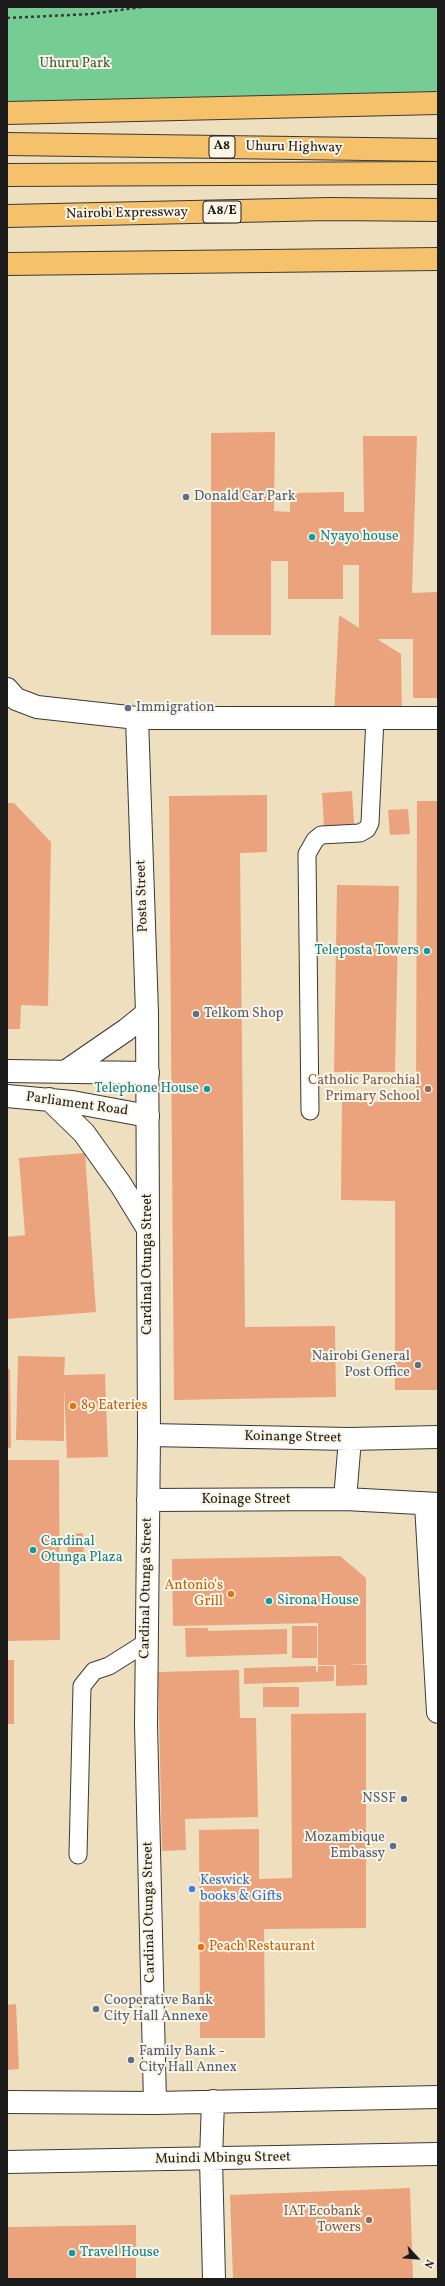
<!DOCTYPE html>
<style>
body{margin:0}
#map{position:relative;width:445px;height:2286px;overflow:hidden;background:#eee0be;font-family:Vollkorn,serif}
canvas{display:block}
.frame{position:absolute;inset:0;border:8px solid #1c1c1c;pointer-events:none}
.north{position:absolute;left:397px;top:2238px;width:40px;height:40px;-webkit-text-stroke:3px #fcf5e5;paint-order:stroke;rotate:116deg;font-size:11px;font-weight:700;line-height:16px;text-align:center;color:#1c1c1c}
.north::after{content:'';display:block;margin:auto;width:14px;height:18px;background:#1c1c1c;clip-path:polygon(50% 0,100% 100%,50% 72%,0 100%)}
</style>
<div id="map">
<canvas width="445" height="2286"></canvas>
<div class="frame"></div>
<div class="north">N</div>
</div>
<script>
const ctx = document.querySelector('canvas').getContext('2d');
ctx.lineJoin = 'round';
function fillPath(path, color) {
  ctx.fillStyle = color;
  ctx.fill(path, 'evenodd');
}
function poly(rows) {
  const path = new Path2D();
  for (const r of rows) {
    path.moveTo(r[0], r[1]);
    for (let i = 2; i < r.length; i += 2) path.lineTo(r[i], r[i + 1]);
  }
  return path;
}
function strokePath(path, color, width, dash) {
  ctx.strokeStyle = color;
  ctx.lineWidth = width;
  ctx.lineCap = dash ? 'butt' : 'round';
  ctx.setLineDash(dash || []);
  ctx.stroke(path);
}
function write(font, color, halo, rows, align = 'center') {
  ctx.font = font + ' Vollkorn,serif';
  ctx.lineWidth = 4;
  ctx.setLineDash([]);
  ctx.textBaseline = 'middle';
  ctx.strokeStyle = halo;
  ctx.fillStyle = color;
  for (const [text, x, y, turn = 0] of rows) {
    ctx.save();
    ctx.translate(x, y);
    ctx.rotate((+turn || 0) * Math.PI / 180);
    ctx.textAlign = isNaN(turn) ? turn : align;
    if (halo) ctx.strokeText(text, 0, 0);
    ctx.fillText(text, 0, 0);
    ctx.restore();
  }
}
fillPath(poly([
 [7,7,438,7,438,105,7,122]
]), '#76cd93');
fillPath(poly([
 [275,432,274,511,290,512,290,493,344,492,344,512,364,512,363,436,417,436,412,593,438,592,438,698,413,698,413,639,377,639,401,654,402,718,334,718,339,615,359,628,359,565,343,565,343,599,288,599,288,561,271,561,271,635,211,635,211,433],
 [352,791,354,824,324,826,322,793],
 [267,795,267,852,240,853,245,1327,335,1326,336,1397,174,1400,169,796],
 [417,801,438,801,438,1390,395,1390,395,1201,341,1200,342,1102,416,1102],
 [7,803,14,803,51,842,48,1006,21,1005,20,1029,7,1029],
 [408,809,410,834,390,835,388,810],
 [337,885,399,886,395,1072,334,1072],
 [85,1153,96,1312,7,1319,7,1237,25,1235,19,1158],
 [18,1356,65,1357,64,1375,105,1374,108,1457,67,1458,64,1386,64,1441,16,1440],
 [7,1369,10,1369,11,1447,7,1449],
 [7,1460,59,1460,60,1640,7,1641],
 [83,1533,84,1560,68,1561,67,1534],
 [340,1556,366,1578,366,1664,347,1665,367,1665,367,1685,336,1686,336,1665,318,1665,318,1623,173,1626,172,1559],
 [292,1626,317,1626,317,1658,292,1658],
 [185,1628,208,1628,208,1631,287,1629,287,1654,186,1657],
 [7,1660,14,1660,14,1724,7,1724],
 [316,1666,316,1672,318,1672,318,1666,334,1666,334,1681,244,1684,244,1668],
 [239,1670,240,1718,256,1718,258,1817,185,1819,186,1850,162,1851,158,1672],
 [263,1687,299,1687,299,1707,263,1707],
 [366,1713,366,1928,264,1929,265,2038,200,2038,199,1830,259,1829,259,1879,292,1878,291,1714],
 [16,2004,19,2069,7,2070,7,2005],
 [410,2188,413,2279,233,2279,230,2195],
 [136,2225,136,2279,7,2279,7,2227]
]), '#eba37e');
const service = poly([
 [310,1111,307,854,315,840,321,835,360,833,367,829,370,823,375,718],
 [78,1855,82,1686,94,1671,109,1666,147,1642]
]);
const minor = poly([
 [7,689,16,699,37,707,137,718,438,718],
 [137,718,147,1013,149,1435,146,1724,155,2103],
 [149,1435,350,1439,438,1437],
 [345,1499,350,1439],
 [148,1500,345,1499,438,1504],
 [426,1504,438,1712],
 [213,2101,211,2159,214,2279],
 [7,2102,155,2103,438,2097],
 [7,2162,438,2154]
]);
const tertiary = poly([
 [7,1071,148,1073],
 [65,1072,126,1030,147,1013],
 [7,1096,72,1102,148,1116],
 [49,1099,84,1133,121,1185,148,1229]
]);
const trunk = poly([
 [7,113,438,103],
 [7,144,438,150],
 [7,264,438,259]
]);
const motorway = poly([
 [7,175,438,173],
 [7,216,329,209,438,210]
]);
strokePath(service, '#3c3934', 19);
strokePath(minor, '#3c3934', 24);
strokePath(tertiary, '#3c3934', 24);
strokePath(trunk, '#3c3934', 24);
strokePath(motorway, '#3c3934', 24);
strokePath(poly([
 [7,18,91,14,142,7]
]), '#3c3934', 2.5, [3, 3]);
strokePath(service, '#fff', 17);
strokePath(minor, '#fff', 22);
strokePath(tertiary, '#fff', 22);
strokePath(trunk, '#f5c16b', 22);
strokePath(motorway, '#f5c16b', 22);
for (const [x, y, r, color] of [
 [186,497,4,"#5c6f8a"],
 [312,537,4,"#0f9aa8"],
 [128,708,4,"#5c6f8a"],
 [427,951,4,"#0f9aa8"],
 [196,1014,4,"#5c6f8a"],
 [207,1089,4,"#0f9aa8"],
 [428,1089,4,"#8d6e63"],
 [418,1365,4,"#5c6f8a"],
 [73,1406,4,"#e8710a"],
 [33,1550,4,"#0f9aa8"],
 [231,1594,4,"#e8710a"],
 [269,1601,4,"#0f9aa8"],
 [404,1799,4,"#5c6f8a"],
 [393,1846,4,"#5c6f8a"],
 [192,1889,4,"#3f7fe0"],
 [201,1947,4,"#e8710a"],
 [96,2009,4,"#5c6f8a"],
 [131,2060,4,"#5c6f8a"],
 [369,2220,4,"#8d6e63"],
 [72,2253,4,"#0f9aa8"]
]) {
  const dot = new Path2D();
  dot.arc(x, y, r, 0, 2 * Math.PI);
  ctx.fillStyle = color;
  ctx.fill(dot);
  strokePath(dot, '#fcf5e5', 1.5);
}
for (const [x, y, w] of [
 [222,147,26],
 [222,212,38]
]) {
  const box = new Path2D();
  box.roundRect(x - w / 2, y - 11, w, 22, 3);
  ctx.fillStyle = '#fcf5e5';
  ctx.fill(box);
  strokePath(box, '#1c1c1c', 1);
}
write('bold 13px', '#1c1c1c', null, [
 ["A8",222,147],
 ["A8/E",222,212]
]);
write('14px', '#3c5a46', '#fcf5e5', [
 ["Uhuru Park",75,64]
]);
write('14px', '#1c1c1c', '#fcf5e5', [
 ["Uhuru Highway",294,148,1],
 ["Nairobi Expressway",127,214,-1],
 ["Posta Street",143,896,-92],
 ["Parliament Road",77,1105,8],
 ["Cardinal Otunga Street",148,1264,-90],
 ["Koinange Street",293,1438,1],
 ["Koinage Street",246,1500],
 ["Cardinal Otunga Street",147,1588,-89],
 ["Cardinal Otunga Street",150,1912,-91],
 ["Muindi Mbingu Street",223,2159,-1]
]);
write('14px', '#4e5e75', '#fcf5e5', [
 ["Donald Car Park",194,497],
 ["Immigration",136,708],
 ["Telkom Shop",204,1014],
 ["Nairobi General",410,1357,"right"],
 ["Post Office",410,1373,"right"],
 ["NSSF",396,1799,"right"],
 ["Mozambique",385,1838,"right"],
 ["Embassy",385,1854,"right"],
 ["Cooperative Bank",104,2001],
 ["City Hall Annexe",104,2017],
 ["Family Bank -",139,2052],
 ["City Hall Annex",139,2068]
], 'left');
write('14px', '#0d838f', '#fcf5e5', [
 ["Nyayo house",320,537],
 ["Teleposta Towers",419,951,"right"],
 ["Telephone House",199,1089,"right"],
 ["Cardinal",41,1542],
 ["Otunga Plaza",41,1558],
 ["Sirona House",277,1601],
 ["Travel House",80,2253]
], 'left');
write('14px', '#785e54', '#fcf5e5', [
 ["Catholic Parochial",420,1081],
 ["Primary School",420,1097],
 ["IAT Ecobank",361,2212],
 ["Towers",361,2228]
], 'right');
write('14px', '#c56008', '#fcf5e5', [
 ["89 Eateries",81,1406],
 ["Antonio's",223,1586,"right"],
 ["Grill",223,1602,"right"],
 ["Peach Restaurant",209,1947]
], 'left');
write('14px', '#366cbe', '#fcf5e5', [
 ["Keswick",200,1881],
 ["books & Gifts",200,1897]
], 'left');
</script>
